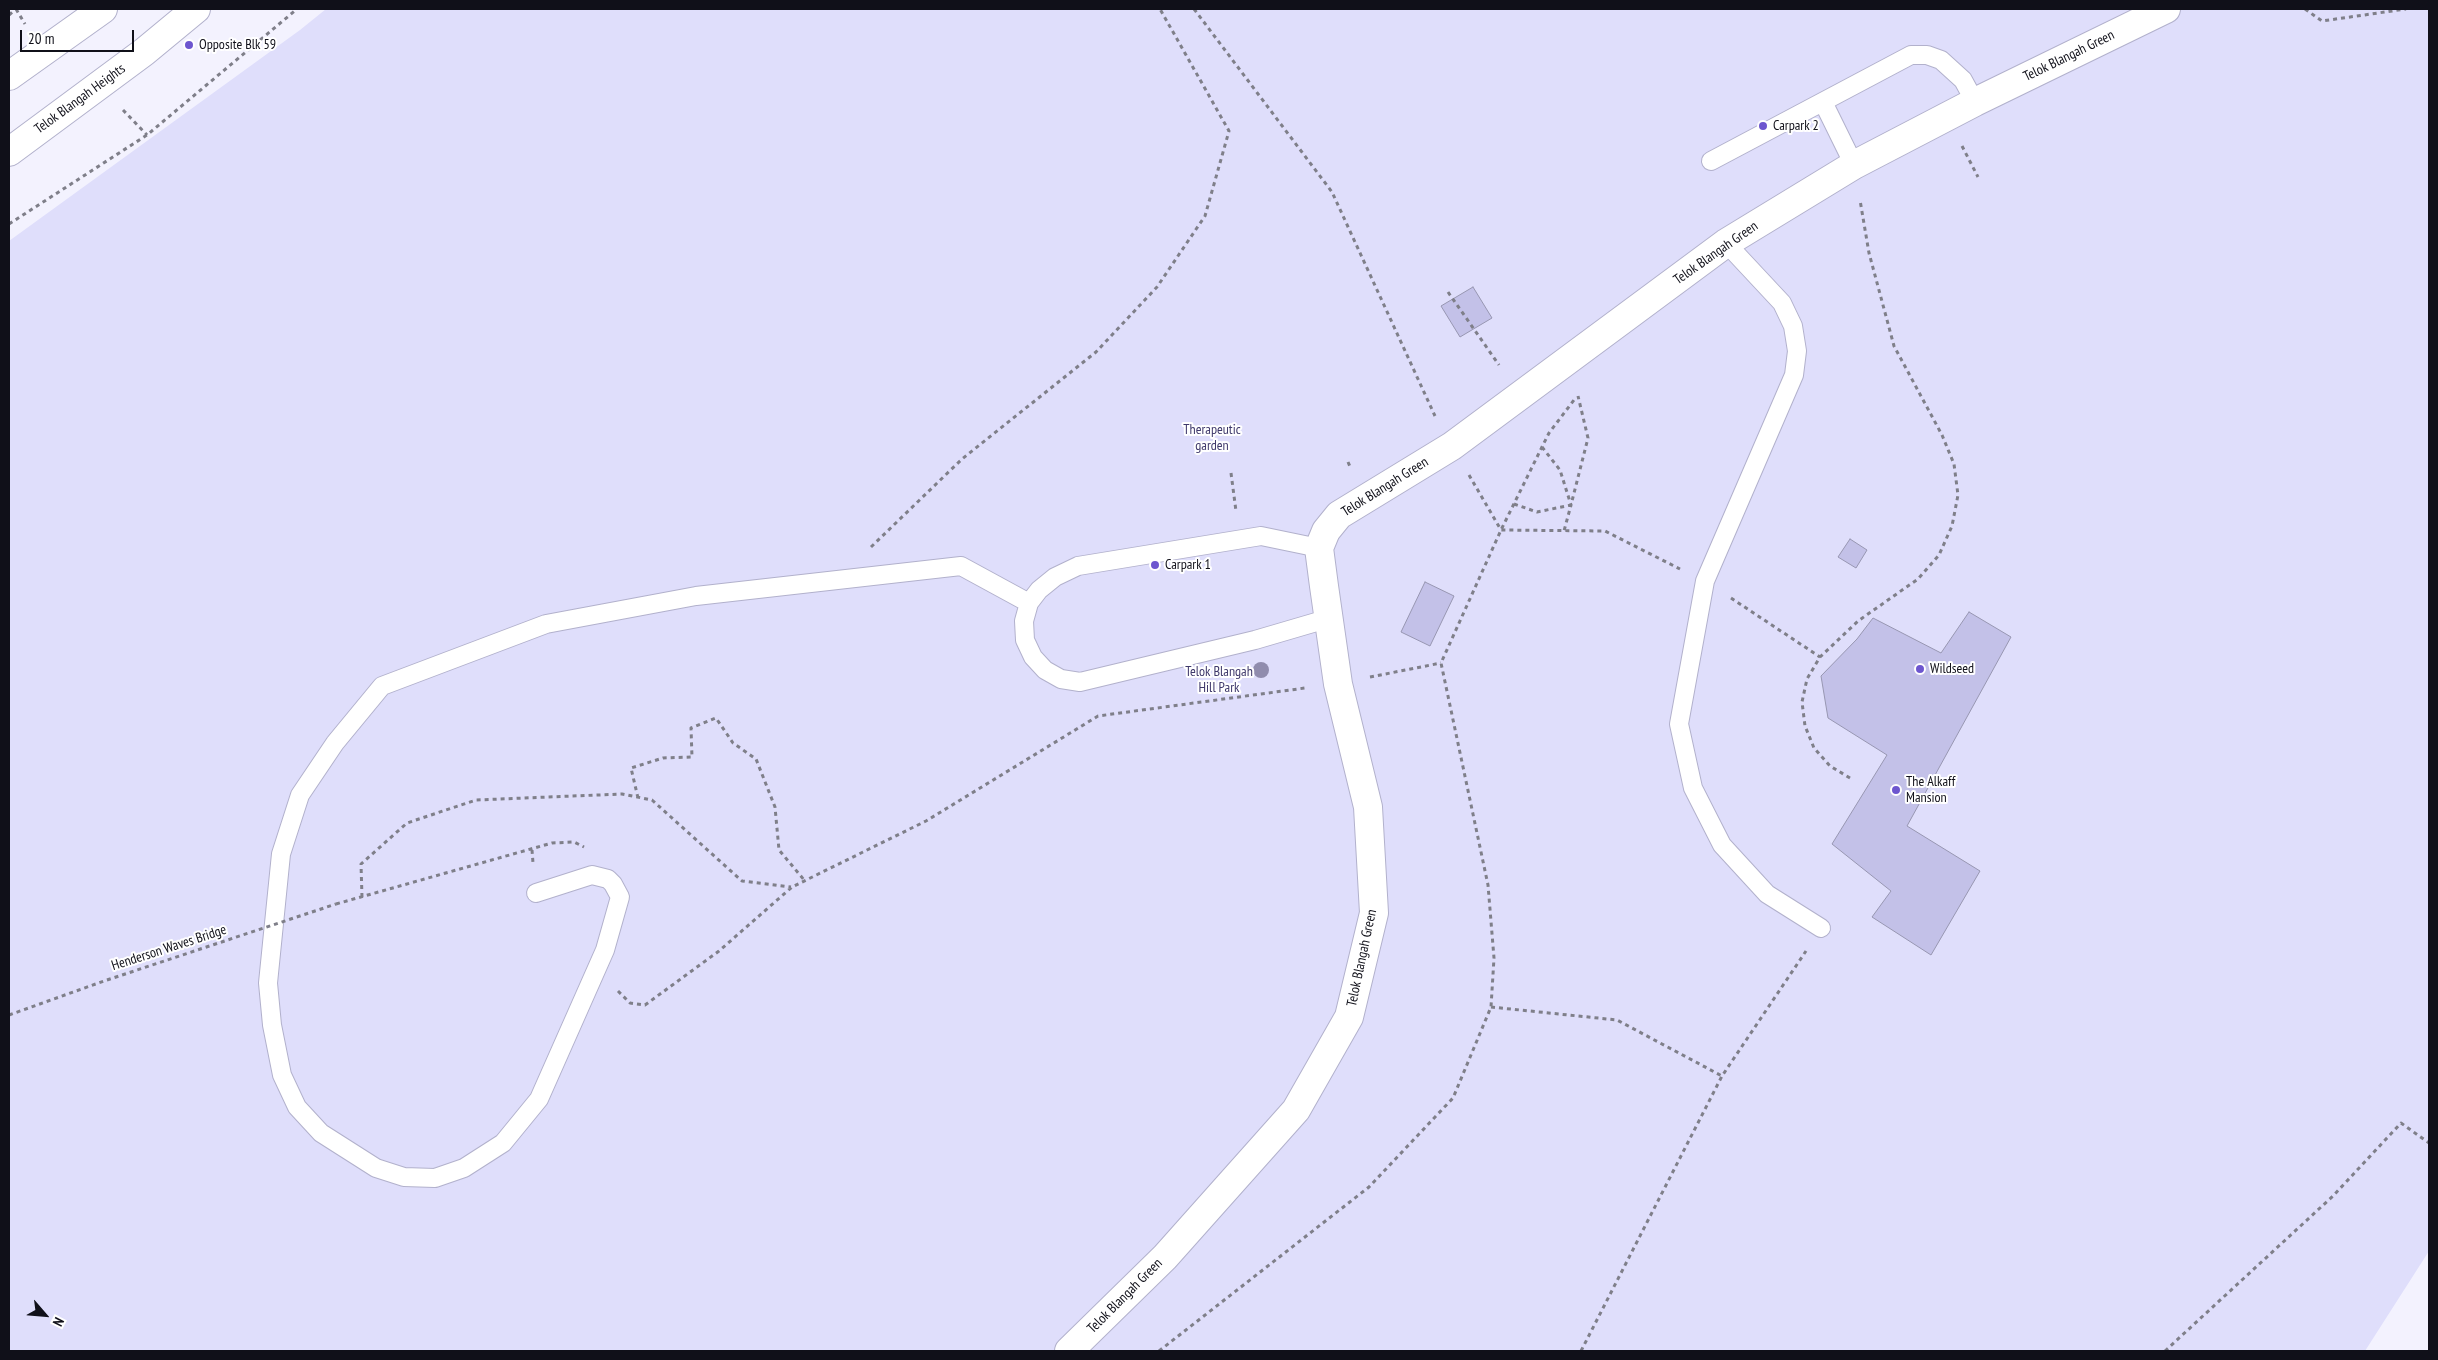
<!DOCTYPE html>
<style>
body{margin:0}
#map{position:relative;width:2438px;height:1360px;overflow:hidden;background:#f3f2fe;font-family:"PT Sans Narrow",sans-serif}
canvas{display:block}
.frame{position:absolute;inset:0;border:10px solid #101019;pointer-events:none}
.north{position:absolute;left:20px;top:1290px;width:50px;height:50px;-webkit-text-stroke:4px #fff;paint-order:stroke;rotate:117deg;font-size:14px;font-weight:700;line-height:20px;text-align:center;color:#101019}
.north::after{content:'';display:block;margin:auto;width:18px;height:22px;background:#101019;clip-path:polygon(50% 0,100% 100%,50% 72%,0 100%)}
.scale{position:absolute;left:20px;top:30px;width:114px;height:22px;box-sizing:border-box;border:2px solid #101019;border-top:0;padding-left:6px;font-size:15px;line-height:18px;white-space:nowrap;color:#101019;-webkit-text-stroke:4px #fff;paint-order:stroke}
</style>
<div id="map">
<canvas width="2438" height="1360"></canvas>
<div class="frame"></div>
<div class="north">N</div>
<div class="scale">20 m</div>
</div>
<script>
const ctx = document.querySelector('canvas').getContext('2d');
ctx.lineJoin = 'round';
function fillPath(path, color) {
  ctx.fillStyle = color;
  ctx.fill(path, 'evenodd');
}
function poly(rows) {
  const path = new Path2D();
  for (const r of rows) {
    path.moveTo(r[0], r[1]);
    for (let i = 2; i < r.length; i += 2) path.lineTo(r[i], r[i + 1]);
  }
  return path;
}
function strokePath(path, color, width, dash) {
  ctx.strokeStyle = color;
  ctx.lineWidth = width;
  ctx.lineCap = dash ? 'butt' : 'round';
  ctx.setLineDash(dash || []);
  ctx.stroke(path);
}
function write(font, color, halo, rows, align = 'center') {
  ctx.font = font + ' "PT Sans Narrow",sans-serif';
  ctx.lineWidth = 4;
  ctx.setLineDash([]);
  ctx.textBaseline = 'middle';
  ctx.strokeStyle = halo;
  ctx.fillStyle = color;
  for (const [text, x, y, turn = 0] of rows) {
    ctx.save();
    ctx.translate(x, y);
    ctx.rotate((+turn || 0) * Math.PI / 180);
    ctx.textAlign = isNaN(turn) ? turn : align;
    if (halo) ctx.strokeText(text, 0, 0);
    ctx.fillText(text, 0, 0);
    ctx.restore();
  }
}
fillPath(poly([
 [326,9,2429,9,2429,1251,2365,1351,9,1351,9,241,300,30]
]), '#dfdefb');
const building = poly([
 [1473,287,1492,318,1460,337,1441,306,1473,287],
 [1850,539,1867,550,1856,568,1838,557,1850,539],
 [1425,582,1454,596,1430,646,1401,632,1425,582],
 [1969,612,2011,637,1907,826,1980,871,1931,955,1872,917,1891,891,1832,844,1887,755,1828,718,1821,676,1857,639,1873,618,1941,653,1969,612]
]);
fillPath(building, '#c3c1e8');
strokePath(building, '#9897b2', 1);
const lane = poly([
 [1823,102,1854,165],
 [1711,161,1911,55,1927,55,1941,60,1963,80,1975,102],
 [1726,243,1782,303,1793,326,1797,351,1794,375,1705,581,1679,724,1693,788,1722,845,1767,894,1821,928],
 [1319,548,1261,536,1078,566,1055,577,1039,590,1029,603,1024,621,1025,640,1033,657,1045,670,1061,679,1080,682,1255,640,1330,618],
 [536,893,592,875,608,879,613,884,620,897,605,950,539,1099,503,1143,464,1168,435,1178,404,1177,376,1168,321,1133,297,1107,282,1075,272,1025,268,983,281,854,300,795,335,743,382,686,546,624,696,596,961,566,1029,603]
]);
const street = poly([
 [9,76,103,9],
 [9,152,144,52,196,9],
 [1069,1351,1165,1257,1296,1110,1349,1017,1374,913,1368,807,1338,684,1324,586,1319,548,1326,531,1339,515,1452,446,1726,243,1854,165,1975,102,2166,9]
]);
strokePath(lane, '#b2b1cc', 20);
strokePath(street, '#b2b1cc', 30);
strokePath(poly([
 [16,9,25,24],
 [1194,9,1332,192,1435,416],
 [2305,9,2322,21,2406,9],
 [9,15,16,9],
 [123,110,147,135],
 [1962,146,1978,177],
 [9,224,147,135,297,9],
 [1448,292,1499,365],
 [1542,447,1560,470,1571,505,1564,531],
 [1348,462,1351,469],
 [1231,473,1236,511],
 [1469,475,1501,530,1605,531,1680,569],
 [1514,504,1537,512,1571,505,1588,438,1578,396],
 [871,547,962,459,1096,352,1157,287,1205,216,1229,131,1160,9],
 [1731,598,1820,657],
 [1370,677,1441,663],
 [1850,778,1830,766,1814,748,1805,726,1802,702,1807,679,1820,657,1858,621,1918,579,1939,555,1952,526,1958,495,1954,464,1942,435,1894,346,1869,253,1860,200],
 [638,798,631,768,663,758,692,757,691,728,716,718,733,743,756,759,775,807,779,850,805,881],
 [532,850,533,863],
 [362,897,361,864,407,823,476,800,622,794,652,800,742,881,791,887],
 [336,904,552,843,574,842,584,847],
 [618,991,630,1003,645,1005,719,951,792,887,926,821,1098,716,1305,688],
 [1491,1007,1617,1020,1722,1076],
 [1159,1351,1369,1187,1453,1098,1491,1007,1494,958,1488,885,1441,663,1501,530,1542,447,1549,433,1574,400],
 [1581,1351,1722,1076,1806,951],
 [2165,1351,2333,1196,2401,1123,2429,1143]
]), '#7f7f89', 3, [4, 4]);
strokePath(lane, '#fff', 18);
strokePath(street, '#fff', 28);
strokePath(poly([
 [9,1015,104,981,336,904]
]), '#7f7f89', 3, [4, 4]);
ctx.fillStyle = '#908cad';
for (const [x, y] of [
 [1261,670]
]) {
  ctx.beginPath();
  ctx.arc(x, y, 8, 0, 2 * Math.PI);
  ctx.fill();
}
for (const [x, y, r, color] of [
 [189,45,5,"#6d56cf"],
 [1763,126,5,"#6d56cf"],
 [1155,565,5,"#6d56cf"],
 [1920,669,5,"#6d56cf"],
 [1896,790,5,"#6d56cf"]
]) {
  const dot = new Path2D();
  dot.arc(x, y, r, 0, 2 * Math.PI);
  ctx.fillStyle = color;
  ctx.fill(dot);
  strokePath(dot, '#fff', 2);
}
write('14px', '#101019', '#fff', [
 ["Opposite Blk 59",199,45],
 ["Carpark 2",1773,126],
 ["Carpark 1",1165,565],
 ["Wildseed",1930,669],
 ["The Alkaff",1906,782],
 ["Mansion",1906,798]
], 'left');
write('14px', '#101019', '#fff', [
 ["Telok Blangah Green",2069,56,-26],
 ["Telok Blangah Heights",80,99,-36],
 ["Telok Blangah Green",1716,253,-35],
 ["Telok Blangah Green",1385,487,-32],
 ["Henderson Waves Bridge",169,948,-18],
 ["Telok Blangah Green",1362,958,-78],
 ["Telok Blangah Green",1125,1296,-45]
]);
write('14px', '#3f396b', '#fff', [
 ["Therapeutic",1212,430],
 ["garden",1212,446],
 ["Telok Blangah",1219,672],
 ["Hill Park",1219,688]
]);
</script>
